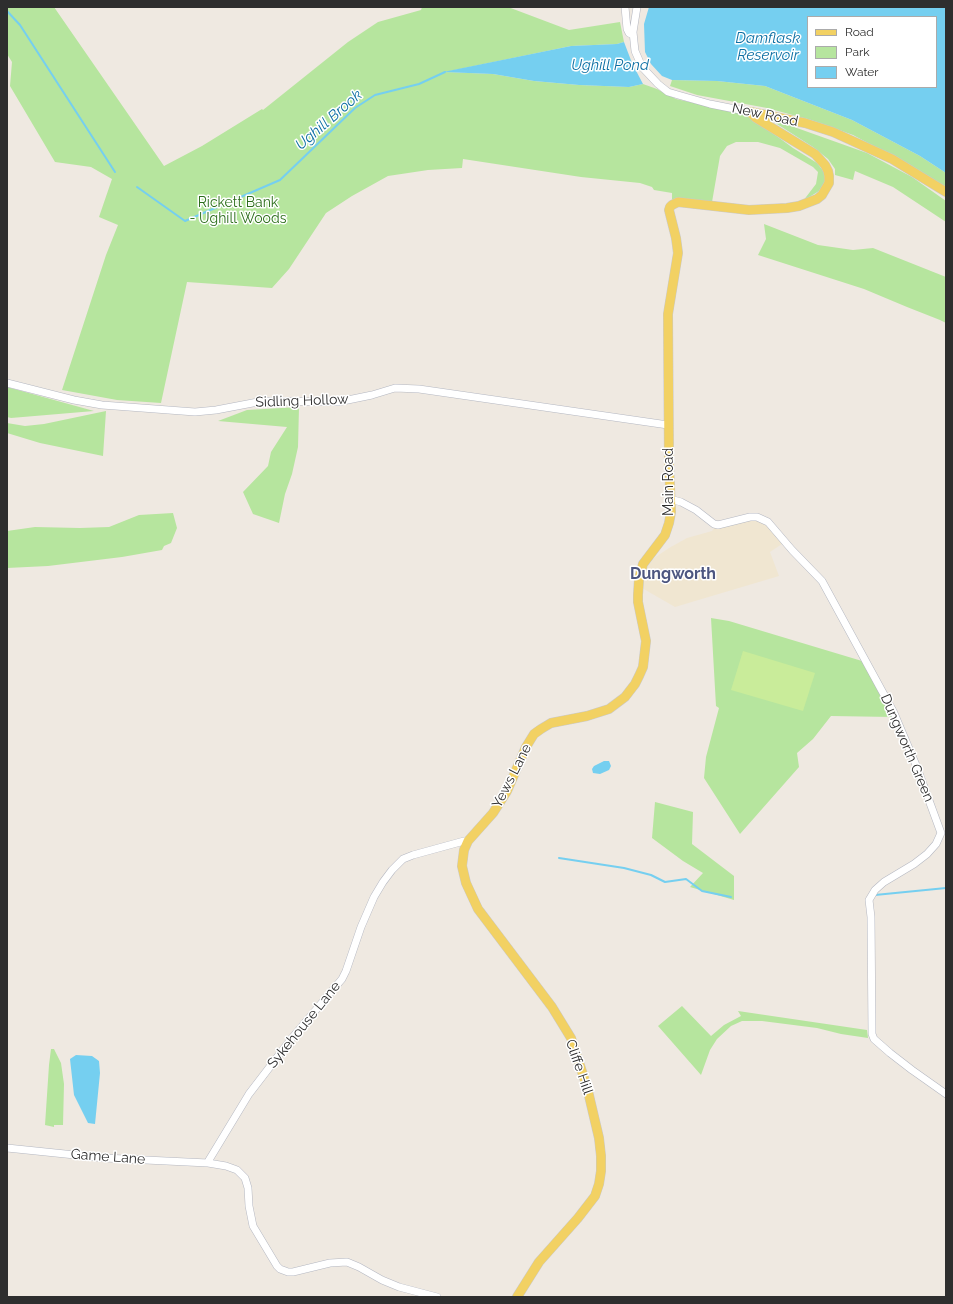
<!DOCTYPE html>
<style>
body{margin:0}
#map{position:relative;width:953px;height:1304px;overflow:hidden;background:#efe9e1;font-family:Raleway,sans-serif}
canvas{display:block}
.frame{position:absolute;inset:0;border:8px solid #2e2e2e;pointer-events:none}
.legend{position:absolute;left:807px;top:16px;width:130px;height:72px;box-sizing:border-box;background:#fff;border:1px solid #ababab;margin:0;padding:5px 7px;list-style:none;font-size:12px;color:#2e2e2e}
.legend li{display:flex;align-items:center;gap:8px;height:20px}
.legend b{width:20px;border:1px solid #ababab}
</style>
<div id="map">
<canvas width="953" height="1304"></canvas>
<div class="frame"></div>
<ul class="legend">
<li><b style="height:5px;background:#f2d163"></b>Road</li>
<li><b style="height:11px;background:#b6e59e"></b>Park</li>
<li><b style="height:11px;background:#75cff0"></b>Water</li>
</ul>
</div>
<script>
const ctx = document.querySelector('canvas').getContext('2d');
ctx.lineJoin = 'round';
function fillPath(path, color) {
  ctx.fillStyle = color;
  ctx.fill(path, 'evenodd');
}
function poly(rows) {
  const path = new Path2D();
  for (const r of rows) {
    path.moveTo(r[0], r[1]);
    for (let i = 2; i < r.length; i += 2) path.lineTo(r[i], r[i + 1]);
  }
  return path;
}
function strokePath(path, color, width, dash) {
  ctx.strokeStyle = color;
  ctx.lineWidth = width;
  ctx.lineCap = dash ? 'butt' : 'round';
  ctx.setLineDash(dash || []);
  ctx.stroke(path);
}
function write(font, color, halo, rows, align = 'center') {
  ctx.font = font + ' Raleway,sans-serif';
  ctx.lineWidth = 3;
  ctx.setLineDash([]);
  ctx.textBaseline = 'middle';
  ctx.strokeStyle = halo;
  ctx.fillStyle = color;
  for (const [text, x, y, turn = 0] of rows) {
    ctx.save();
    ctx.translate(x, y);
    ctx.rotate((+turn || 0) * Math.PI / 180);
    ctx.textAlign = isNaN(turn) ? turn : align;
    if (halo) ctx.strokeText(text, 0, 0);
    ctx.fillText(text, 0, 0);
    ctx.restore();
  }
}
fillPath(poly([
 [751,519,758,520,766,523,782,544,770,552,779,576,675,607,642,588,647,567,654,558,669,548,687,538,712,531,715,527]
]), '#f0e6d1');
fillPath(poly([
 [7,7,54,7,164,166,202,146,262,109,263,110,348,42,378,22,421,10,422,7,508,7,569,30,620,22,624,42,617,44,571,46,445,72,493,74,534,81,579,85,629,87,643,84,657,89,676,99,748,115,793,148,817,163,825,173,825,178,824,184,819,191,803,201,816,184,818,172,813,167,780,148,758,142,736,142,727,146,720,156,712,202,672,199,672,193,654,190,652,187,640,183,581,177,463,159,462,168,428,170,388,176,352,196,326,213,289,269,272,288,187,282,161,403,117,400,62,390,106,255,118,225,99,217,112,179,91,167,55,162,10,86,12,62,7,54],
 [672,80,717,81,765,86,852,120,920,156,946,173,946,188,903,162,853,135,811,120,767,108,697,95,670,86],
 [766,117,867,153,912,177,946,201,946,222,893,187,855,171,853,180,835,175,835,169,828,159,813,147],
 [764,224,818,245,853,250,873,248,946,277,946,323,940,320,907,307,864,289,758,255,766,239],
 [7,387,94,411,11,418,7,417],
 [299,407,298,447,292,474,285,494,279,523,253,514,243,492,268,466,271,452,287,427,218,421,247,410],
 [106,411,103,456,40,443,7,433,7,423,25,426,44,424],
 [173,513,177,528,171,543,164,546,162,550,122,557,48,566,7,568,7,531,35,527,80,528,109,527,139,515],
 [711,618,729,621,862,661,893,717,831,716,813,739,797,753,799,767,740,834,704,778,706,757,719,708,716,706],
 [655,802,693,812,692,844,734,876,734,900,690,887,703,873,683,861,652,838],
 [682,1006,711,1036,724,1025,741,1016,738,1011,867,1030,868,1038,841,1034,817,1028,762,1021,742,1021,731,1026,717,1039,710,1050,701,1075,658,1026],
 [51,1049,54,1049,61,1063,64,1084,63,1125,54,1125,54,1127,45,1125,49,1065]
]), '#b6e59e');
fillPath(poly([
 [743,651,815,673,803,711,731,690]
]), '#c9ec9a');
fillPath(poly([
 [649,7,946,7,946,173,920,156,852,120,765,86,717,81,672,80,662,76,651,64,645,52,644,24],
 [808,17,936,17,936,87,808,87],
 [624,42,632,63,643,84,629,87,579,85,534,81,493,74,443,72,571,46,617,44],
 [604,761,609,761,611,766,609,770,600,774,593,773,592,769,594,766],
 [76,1055,92,1056,99,1061,100,1073,95,1124,88,1123,74,1095,70,1059]
]), '#75cff0');
strokePath(poly([
 [7,11,20,25,115,172],
 [137,187,185,221,280,180,355,108,375,95,419,84,445,72],
 [559,858,624,868,651,875,665,882,686,879,702,891,731,897],
 [875,895,946,888]
]), '#75cff0', 2);
const minor = poly([
 [625,7,627,29,629,33,633,35],
 [637,7,633,32,635,51,642,67,658,84,668,92,678,95,710,104,750,112],
 [7,383,74,400,102,405,195,412,216,410,263,401,338,402,372,395,395,388,419,389,668,425],
 [670,499,681,502,696,510,714,524,718,525,750,517,757,517,768,522,792,550,822,581,894,713,916,765,941,833,936,844,927,854,914,864,884,882,875,890,869,900,871,917,872,1034,874,1039,890,1053,912,1070,946,1094],
 [7,1148,104,1158,208,1163,226,1166,237,1170,245,1178,248,1188,249,1206,253,1226,277,1266,280,1269,288,1272,293,1272,330,1263,347,1262,359,1267,382,1280,399,1287,437,1297],
 [208,1163,209,1160,249,1094,292,1038,342,979,346,971,361,927,374,897,383,882,392,870,403,859,413,855,464,841,468,841]
]);
const major = poly([
 [751,112,805,123,833,132,892,159,946,192],
 [517,1297,539,1262,578,1218,595,1196,599,1184,601,1171,601,1156,599,1138,587,1087,571,1038,552,1007,478,909,466,883,462,866,464,850,468,841,493,813,507,791,526,747,534,734,541,729,551,723,587,716,609,709,625,697,635,684,639,676,643,667,646,641,638,602,638,595,639,579,643,564,665,535,669,523,671,512,669,463,668,314,678,253,676,238,669,210,670,207,672,205,678,202,749,210,787,208,799,206,817,199,822,195,829,183,829,176,828,171,825,165,815,154,756,118,750,112]
]);
strokePath(minor, '#b4b7c1', 8);
strokePath(major, '#c9c9c9', 10);
strokePath(minor, '#fff', 7);
strokePath(major, '#f2d163', 9);
write('14px', '#2e2e2e', '#fff', [
 ["New Road",765,115,12],
 ["Sidling Hollow",302,401,-2],
 ["Main Road",669,482,-90],
 ["Dungworth Green",907,748,67],
 ["Yews Lane",512,776,-63],
 ["Sykehouse Lane",304,1025,-51],
 ["Cliffe Hill",579,1067,71],
 ["Game Lane",108,1157,4]
]);
write('14px', '#2c6e1b', '#fff', [
 ["Rickett Bank",238,203],
 ["- Ughill Woods",238,219]
]);
write('italic 15px', '#0d6fa3', '#fff', [
 ["Damflask",768,38],
 ["Reservoir",768,55],
 ["Ughill Pond",610,65],
 ["Ughill Brook",329,120,-41]
]);
write('bold 16px', '#4d5680', '#fff', [
 ["Dungworth",673,574]
]);
</script>
